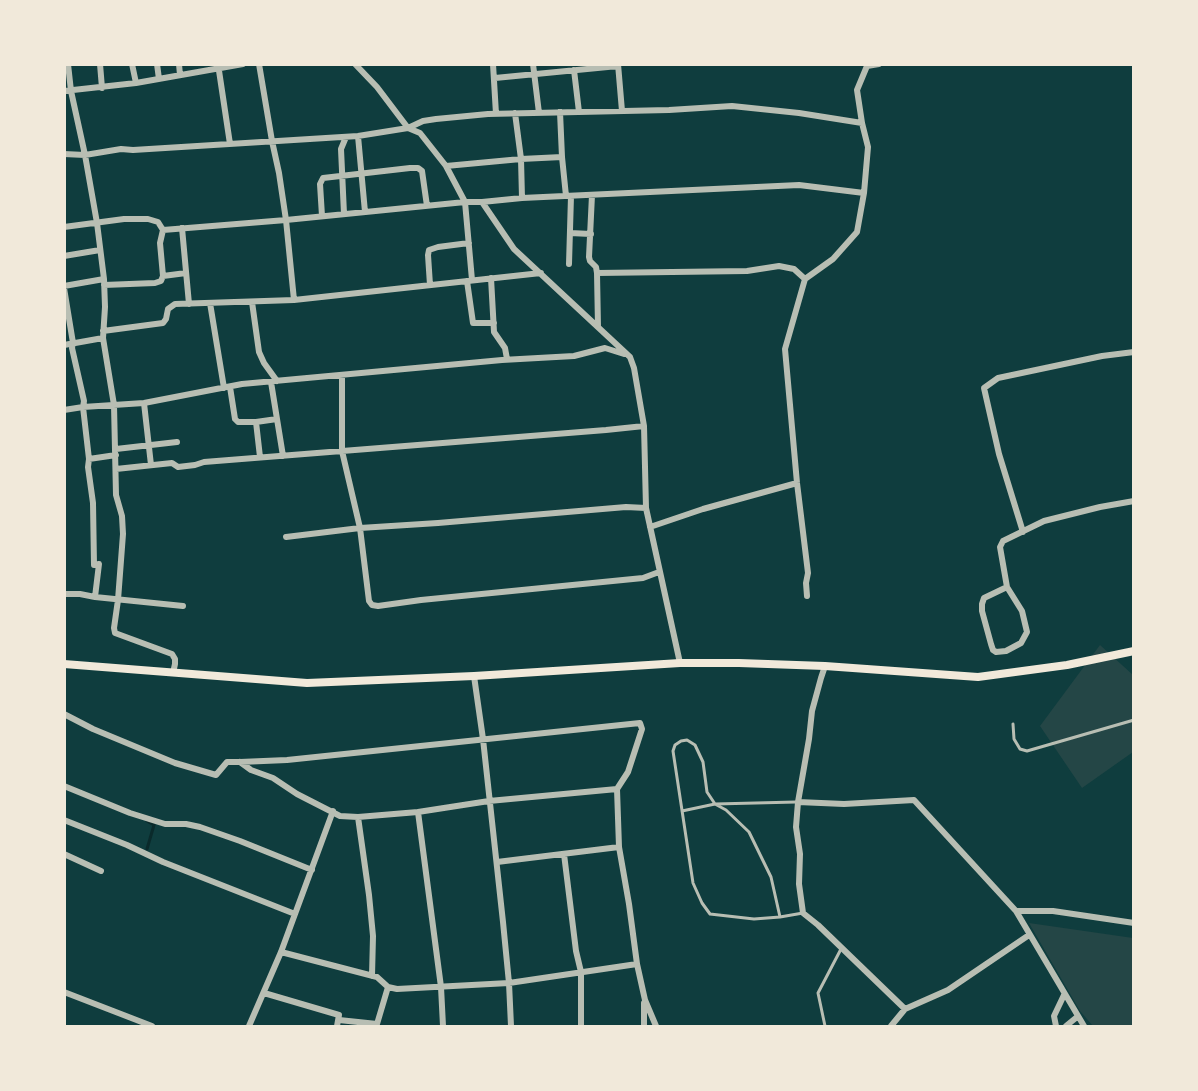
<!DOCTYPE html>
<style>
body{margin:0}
#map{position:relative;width:1198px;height:1091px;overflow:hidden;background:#0f3d3e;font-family:"Fira Sans Condensed",sans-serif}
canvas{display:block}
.frame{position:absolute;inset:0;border:66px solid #f1e9da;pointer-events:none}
</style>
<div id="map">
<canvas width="1198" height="1091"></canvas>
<div class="frame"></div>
</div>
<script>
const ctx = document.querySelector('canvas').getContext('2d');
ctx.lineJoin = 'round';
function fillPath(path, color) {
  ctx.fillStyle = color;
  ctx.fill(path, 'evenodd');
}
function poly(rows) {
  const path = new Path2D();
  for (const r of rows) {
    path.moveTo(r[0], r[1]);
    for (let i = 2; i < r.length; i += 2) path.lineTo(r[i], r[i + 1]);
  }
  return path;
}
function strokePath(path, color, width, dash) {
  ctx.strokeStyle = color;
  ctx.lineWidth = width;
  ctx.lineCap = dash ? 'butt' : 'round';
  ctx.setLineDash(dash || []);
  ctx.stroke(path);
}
fillPath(poly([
 [1100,645,1133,675,1133,752,1082,788,1040,726],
 [1029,923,1133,938,1133,1026,1093,1026,1080,1011]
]), '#244646');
strokePath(poly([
 [147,821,154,825,147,849]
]), '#0a2a2b', 3);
strokePath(poly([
 [1013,724,1014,739,1020,749,1027,751,1134,720],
 [796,802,715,804,707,792,703,762,695,745,687,740,681,741,675,745,673,751,693,883,702,903,710,914,754,919,780,917,803,913],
 [682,811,715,804,726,810,749,832,771,877,780,917],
 [825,1026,818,993,841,949]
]), '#b8beb3', 3);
strokePath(poly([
 [68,64,71,91,85,155,97,223,104,279,105,307,103,338,114,405,116,495,122,516,123,534,118,600,114,628,115,633,172,654,175,659,175,664,173,673],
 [100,64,102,88],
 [132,64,136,83],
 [157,64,159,79],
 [179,64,180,75],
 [218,64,230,144],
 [259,64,272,141,279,173,286,220,294,300],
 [355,64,377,87,408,128,420,133,446,166,465,202,482,202,514,249,630,357,634,368,644,426,646,508,680,663],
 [493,64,496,114],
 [533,64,539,113],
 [618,64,622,111],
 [574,70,579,112],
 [495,78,618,66],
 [64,91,136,83,243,64],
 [515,113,521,159,522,198],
 [358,136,365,212],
 [64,154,85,155,121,149,133,150,358,136,408,128,423,121,436,119,488,114,669,110,732,106,799,113,862,123],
 [562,157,566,196],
 [446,166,521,159,562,157,560,112],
 [592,195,589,257,590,261,596,267,597,273,598,327],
 [482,202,522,198,799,185,864,193],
 [344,214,341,149,346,137],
 [322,216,320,184,323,178,410,168,418,168,422,171,427,206],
 [64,227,124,219,148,219,158,222,163,230,286,220,465,202,472,280],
 [182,228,189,304],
 [570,233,591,234],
 [64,256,100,250],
 [569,264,571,196],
 [597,273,747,271,779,266,794,269,805,279],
 [163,276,186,273],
 [491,278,494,332,505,348,507,359],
 [467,281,473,323,494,323],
 [104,285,155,283,161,281,163,276,160,243,163,230],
 [430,285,428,255,429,250,438,247,469,243],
 [64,286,104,279],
 [64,288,73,343,72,348,84,401,83,407,89,459,88,467,93,503,94,565,99,564,95,597],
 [252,302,259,352,264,363,277,381],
 [210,303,224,388],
 [103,331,163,323,166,319,168,309,175,304,294,300,541,273],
 [64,345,103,338],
 [342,375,342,451,360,528,369,601,372,605,378,606,421,600,643,578,659,572],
 [271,382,283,456],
 [230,387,235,419,238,422,256,422,277,419],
 [144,403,151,465],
 [64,410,83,407,144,403,242,384,502,360,574,356,605,348,624,354],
 [256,422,260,457],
 [116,449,177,442],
 [89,459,116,455],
 [116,469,172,463,178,467,195,465,204,462,606,430,644,426],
 [650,527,703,509,797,483],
 [1023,532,999,454,984,388,998,378,1102,356,1134,352],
 [286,537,360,528,438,523,626,507,646,508],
 [1007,587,984,598,982,604,982,611,991,644,993,650,996,652,1006,651,1021,643,1027,632,1022,611,1007,587,1000,547,1003,541,1044,521,1100,507,1134,501],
 [64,594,80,594,95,597,183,606],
 [807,596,806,583,808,573,797,483,785,349,805,279,833,259,857,232,864,193,868,147,862,123,857,90,867,66,879,64],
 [825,666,821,678,812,711,809,739,798,802,796,827,800,854,799,884,803,913,818,925,905,1009],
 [474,676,483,739,503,922,509,983,511,1026],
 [64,714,93,729,175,763,216,775,227,762,240,762,287,760,640,723,642,729,628,772,617,789,619,847,629,904,637,964,645,1000,656,1026],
 [240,762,251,770,273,778,297,794,340,816,358,817],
 [64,786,130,813,165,824,186,824,200,827,240,841,312,870],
 [798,802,844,804,914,800,1016,911],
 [64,820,127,845,163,862,295,914],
 [64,854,101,871],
 [564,854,576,951,581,972,581,1026],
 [497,862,619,847],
 [281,952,377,977,388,987,397,989,509,983,637,964],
 [372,976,373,936,369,895,358,817,418,812],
 [64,992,152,1026],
 [264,993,339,1015,337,1026],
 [339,1020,377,1024,388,987],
 [249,1026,281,952,333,811],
 [443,1026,441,987,418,812,489,801,617,789],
 [644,1026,644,1003],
 [891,1026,905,1009,948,990,1029,935],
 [1056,1026,1054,1016,1064,995],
 [1066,1026,1077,1017],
 [1084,1026,1016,911,1053,911,1134,923]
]), '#b8beb3', 6);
strokePath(poly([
 [64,664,307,683,474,676,680,663,739,663,825,666,978,677,1067,665,1134,651]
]), '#f1e9da', 8);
</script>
